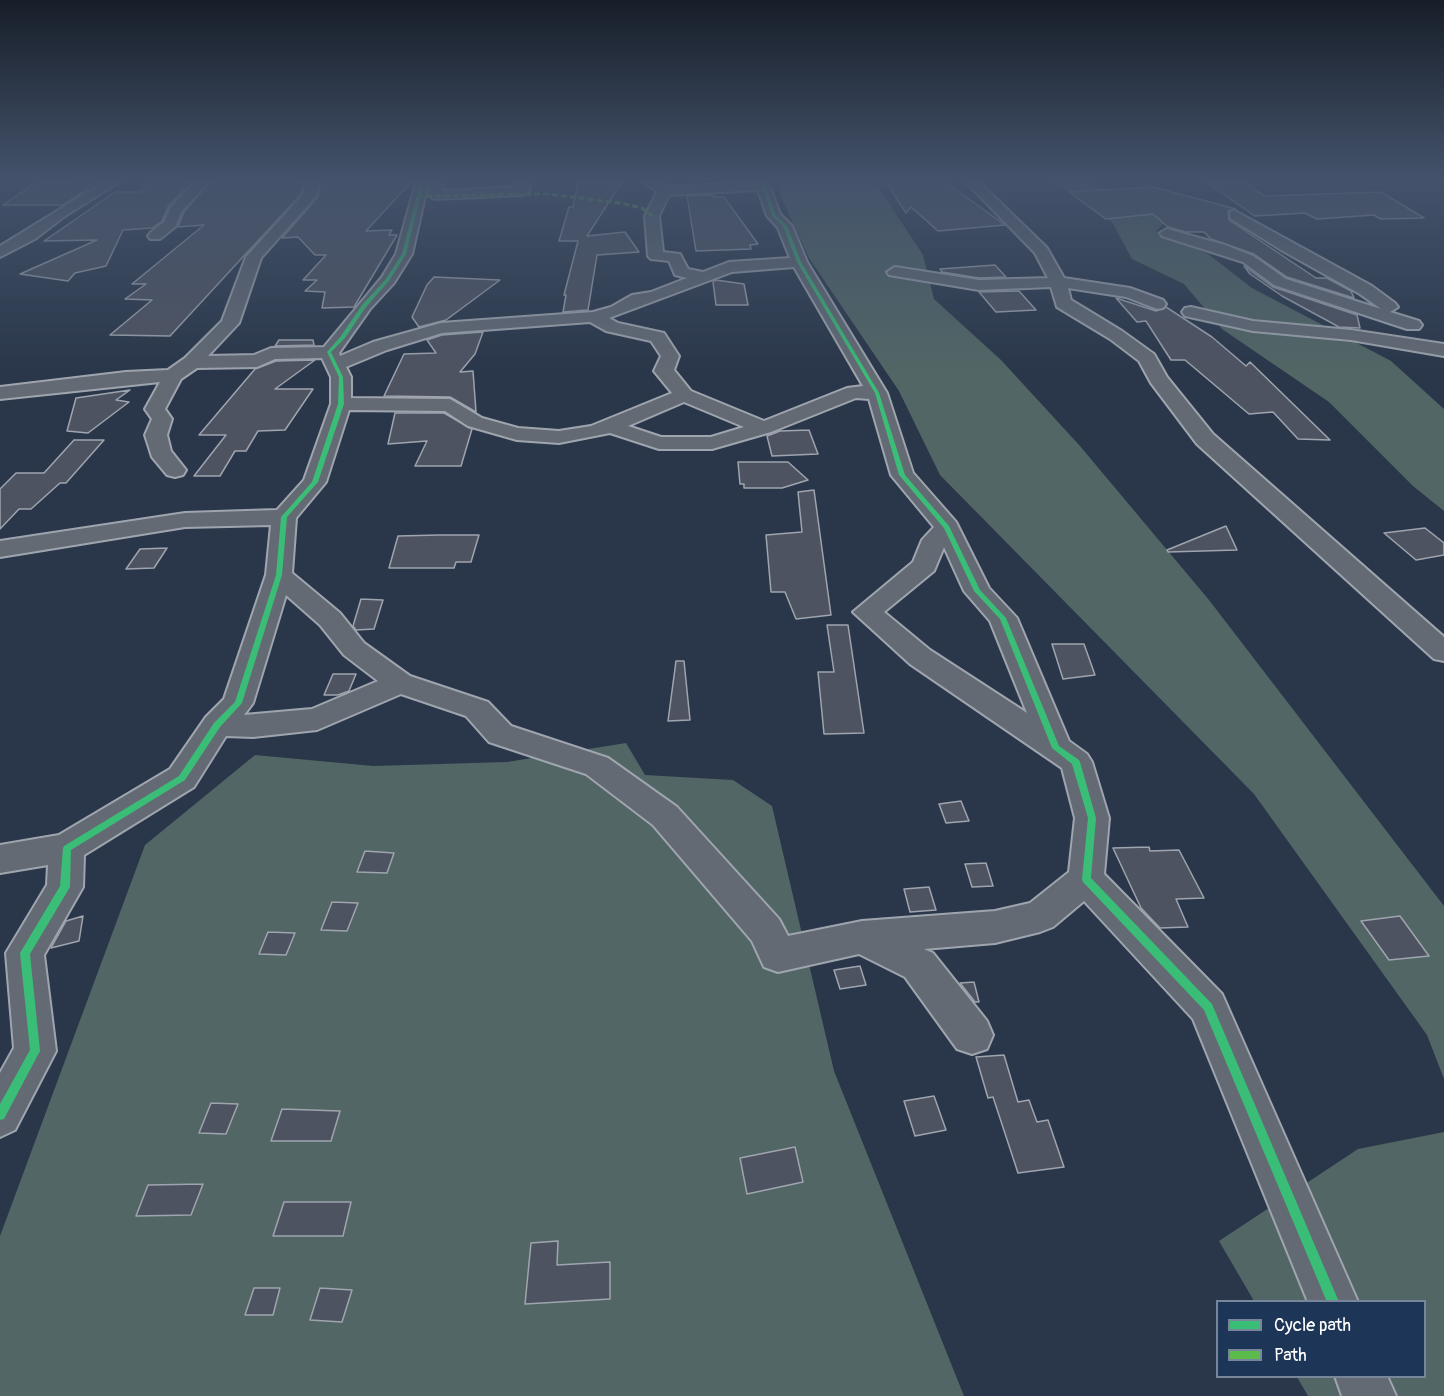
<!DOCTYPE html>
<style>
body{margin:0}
#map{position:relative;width:1444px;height:1396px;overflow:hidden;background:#2a374a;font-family:Pangolin,sans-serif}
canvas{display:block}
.legend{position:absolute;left:1216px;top:1300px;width:210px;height:78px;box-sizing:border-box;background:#1d3557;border:2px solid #77869a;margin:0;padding:8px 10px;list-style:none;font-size:18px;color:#fff}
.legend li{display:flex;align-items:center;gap:12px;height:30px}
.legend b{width:30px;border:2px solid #77869a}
</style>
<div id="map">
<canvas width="1444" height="1396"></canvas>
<ul class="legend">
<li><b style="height:8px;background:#3abd76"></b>Cycle path</li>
<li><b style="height:8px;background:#5cbc4b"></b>Path</li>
</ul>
</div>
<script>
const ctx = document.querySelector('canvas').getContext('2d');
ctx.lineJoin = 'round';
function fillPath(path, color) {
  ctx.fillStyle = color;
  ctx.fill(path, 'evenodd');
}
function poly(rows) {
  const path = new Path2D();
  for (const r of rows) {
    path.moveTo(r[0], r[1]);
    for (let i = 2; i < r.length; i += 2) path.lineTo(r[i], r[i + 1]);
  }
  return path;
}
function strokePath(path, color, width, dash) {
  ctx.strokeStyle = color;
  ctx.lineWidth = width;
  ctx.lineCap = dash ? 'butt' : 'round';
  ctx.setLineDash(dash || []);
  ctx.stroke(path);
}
fillPath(poly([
 [773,179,873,179,923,255,934,299,1001,360,1080,446,1209,600,1444,906,1444,1079,1427,1035,1254,794,940,475,899,391,809,258],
 [1051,179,1088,179,1124,201,1133,210,1148,215,1172,215,1156,231,1208,254,1252,288,1391,361,1444,409,1444,511,1413,486,1329,402,1222,329,1184,284,1132,259,1112,222],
 [626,743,645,775,733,780,772,806,834,1071,964,1396,0,1396,0,1236,145,845,255,755,373,766,507,762],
 [1444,1132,1444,1396,1308,1396,1297,1377,1424,1376,1424,1302,1254,1301,1219,1241,1358,1149]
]), '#526665');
const building = poly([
 [94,179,86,190,63,205,3,205,34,184,94,179],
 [155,179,195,179,169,205,162,221,152,228,123,230,106,266,75,273,68,281,20,274,97,240,44,241,115,192,141,192,155,179],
 [213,179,304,180,301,194,170,336,110,335,152,300,125,299,146,284,132,284,204,225,178,227,184,212,213,179],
 [414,179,366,231,392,230,389,235,397,235,354,307,322,308,325,292,305,291,317,280,303,280,326,255,315,255,298,237,282,238,318,197,321,180,414,179],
 [884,179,941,179,1005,225,938,231,911,207,906,213,884,179],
 [578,182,622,182,587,236,625,232,639,252,597,255,588,310,563,312,566,295,564,295,578,241,559,241,569,207,573,207,578,182],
 [1206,182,1244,182,1265,196,1381,192,1424,218,1381,219,1374,215,1317,219,1305,213,1255,216,1206,182],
 [1153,187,1236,209,1228,211,1229,220,1316,278,1327,278,1351,291,1354,298,1287,277,1254,254,1211,239,1204,232,1186,232,1168,227,1153,214,1106,219,1069,192,1153,187],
 [713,195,713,197,724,197,758,244,750,245,751,249,696,251,687,196,713,195],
 [995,265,1006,277,979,278,942,272,940,269,995,265],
 [1244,266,1273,287,1357,315,1360,328,1339,327,1282,296,1250,274,1244,266],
 [434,277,500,280,446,320,419,327,412,317,427,285,434,277],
 [716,280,744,284,748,305,716,305,713,282,716,280],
 [1019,291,1036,310,996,312,979,292,1019,291],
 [1116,298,1156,311,1166,307,1212,337,1246,366,1250,362,1330,440,1298,439,1273,412,1249,414,1185,360,1171,360,1146,321,1137,322,1116,298],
 [483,332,475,354,460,372,473,371,476,412,450,397,384,396,404,354,436,353,427,340,442,335,483,332],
 [279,340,313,340,314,345,275,346,279,340],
 [315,360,275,389,313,389,285,430,258,431,246,451,235,451,220,476,194,476,226,435,199,435,255,369,276,361,315,360],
 [130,390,116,400,129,402,88,433,67,431,76,398,130,390],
 [395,413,444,413,472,429,461,466,415,466,427,441,388,444,395,413],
 [809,430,818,454,772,456,767,436,780,431,809,430],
 [74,440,104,440,66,483,60,483,31,509,19,509,0,529,0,489,16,473,44,473,74,440],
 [738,462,788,462,808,480,782,488,744,488,744,484,740,484,738,462],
 [814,490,831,615,796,619,785,592,771,592,766,535,802,532,798,492,814,490],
 [1226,526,1237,550,1168,552,1167,550,1226,526],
 [1425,528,1444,543,1444,555,1416,560,1384,533,1425,528],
 [439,535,479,535,471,562,456,562,454,568,389,568,398,536,439,535],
 [167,548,154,568,126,569,140,549,167,548],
 [361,599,383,600,374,629,356,630,353,626,361,599],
 [827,625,848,625,864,733,824,734,818,672,834,672,827,625],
 [1052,644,1084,644,1095,675,1063,679,1052,644],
 [676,661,684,661,690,720,668,721,676,661],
 [333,674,356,674,349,691,338,695,324,695,333,674],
 [961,801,969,821,946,823,939,804,961,801],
 [1149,847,1150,851,1179,850,1204,898,1176,899,1188,927,1160,928,1141,908,1113,848,1149,847],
 [365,851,394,853,387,873,357,872,365,851],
 [986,863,993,886,972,887,965,864,986,863],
 [929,887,936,910,910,912,904,889,929,887],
 [332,902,358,903,347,931,321,930,332,902],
 [83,916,79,941,51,948,66,921,83,916],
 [1400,916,1429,956,1389,960,1361,921,1400,916],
 [268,932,295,933,286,955,259,954,268,932],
 [860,966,866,985,840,989,834,970,860,966],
 [974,982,979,1002,975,1002,960,983,974,982],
 [1004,1055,1018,1102,1029,1100,1037,1122,1048,1120,1064,1167,1018,1173,993,1097,988,1098,976,1057,1004,1055],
 [934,1096,946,1130,915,1136,904,1101,934,1096],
 [211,1103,238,1104,226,1134,199,1133,211,1103],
 [282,1109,340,1111,331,1141,271,1141,282,1109],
 [795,1147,803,1182,747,1194,740,1158,795,1147],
 [203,1184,191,1215,136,1216,148,1185,203,1184],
 [284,1202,351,1202,343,1236,273,1236,284,1202],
 [558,1241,557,1265,610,1262,610,1299,525,1304,531,1243,558,1241],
 [254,1288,280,1288,273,1315,245,1315,254,1288],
 [320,1288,352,1290,342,1322,310,1320,320,1288]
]);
fillPath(building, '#4e5361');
strokePath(building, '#9fa5ae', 1.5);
const minor = poly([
 [109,179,124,179,65,216,35,239,0,257,0,246,109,179],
 [198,179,211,179,182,211,175,227,160,239,150,239,148,236,150,233,164,222,171,207,198,179],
 [307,179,319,179,316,196,261,258,239,323,208,356,254,355,271,348,324,347,382,277,396,254,417,179,429,179,412,254,394,283,370,309,339,353,340,356,373,342,441,323,593,312,611,307,632,295,651,292,687,278,675,275,669,261,651,259,648,256,645,216,657,192,641,179,655,179,667,187,756,182,755,179,767,179,780,214,792,226,807,262,887,393,913,473,956,522,989,588,1017,618,1069,741,1087,754,1092,762,1109,818,1104,874,1222,994,1358,1302,1308,1302,1193,1019,1084,901,1053,927,1040,932,995,943,924,949,933,953,987,1021,993,1035,987,1049,972,1054,957,1049,905,977,859,954,778,972,764,967,752,941,653,825,586,774,489,742,466,716,401,694,317,730,253,737,226,736,194,787,84,855,83,887,44,955,56,1051,15,1130,0,1137,0,1073,14,1048,6,953,47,885,48,865,0,873,0,845,59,835,170,769,206,717,224,699,266,575,271,525,185,527,0,557,0,541,185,513,277,510,304,480,331,404,331,377,322,358,275,359,257,367,197,368,181,379,165,409,172,419,167,435,171,451,186,470,183,475,175,477,167,475,152,457,145,435,152,419,145,409,160,382,0,399,0,387,126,372,168,370,185,358,222,321,246,257,303,195,307,179],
 [758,190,767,216,778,228,790,258,729,262,703,272,688,269,680,254,663,252,659,216,669,195,758,190],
 [794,267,863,386,847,388,764,421,691,391,674,370,679,356,664,333,618,323,609,318,732,272,794,267],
 [590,322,606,331,651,341,661,356,654,371,672,393,591,426,559,431,518,428,482,418,450,399,351,398,351,377,346,367,387,350,442,333,590,322],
 [856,398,869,399,891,475,934,527,922,540,913,562,853,612,910,664,1062,768,1075,818,1069,872,1030,903,995,911,862,921,788,936,779,919,677,807,608,758,511,726,488,702,410,676,364,643,340,613,292,573,296,518,326,482,349,410,445,411,468,426,517,440,559,443,610,433,659,449,712,449,771,432,856,398],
 [684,402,744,427,711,437,661,437,628,426,684,402],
 [944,547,964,591,990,621,1027,713,930,650,884,612,934,571,944,547],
 [286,595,320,625,344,655,378,681,312,709,244,715,253,703,286,595],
 [432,179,444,179,442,191,516,187,517,179,529,179,530,191,523,195,435,199,428,195,432,179],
 [963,179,976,179,1047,248,1064,278,1130,288,1163,300,1166,304,1163,308,1157,309,1126,297,1068,288,1071,300,1122,331,1154,354,1167,377,1213,434,1444,637,1444,661,1434,659,1197,444,1151,383,1139,361,1110,339,1057,307,1051,287,979,290,889,275,887,272,895,267,979,280,1048,278,1035,253,963,179],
 [1235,211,1372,286,1395,303,1398,307,1390,312,1419,321,1422,325,1419,329,1407,329,1274,285,1243,262,1162,236,1160,233,1167,229,1225,245,1253,256,1286,279,1381,309,1360,294,1283,251,1230,218,1230,212,1235,211],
 [1191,307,1253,321,1351,330,1444,344,1444,356,1351,340,1253,331,1185,316,1182,312,1185,308,1191,307],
 [1335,1376,1387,1376,1396,1396,1342,1396,1335,1376]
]);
strokePath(minor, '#9fa5ae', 4);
fillPath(minor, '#636a74');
strokePath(poly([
 [417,196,548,194,620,203,642,208,652,216]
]), '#5cbc4b', 3, [6, 3]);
fillPath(poly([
 [421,179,425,179,406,254,389,281,366,307,345,338,331,352,343,377,344,404,318,482,287,517,282,575,242,703,220,727,185,780,71,850,70,887,30,954,40,1051,4,1119,0,1120,0,1104,30,1050,20,953,60,886,63,848,64,846,179,776,214,723,235,702,276,575,281,517,312,482,338,404,339,377,327,352,341,336,362,305,386,279,402,254,421,179],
 [760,179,763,179,776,216,787,226,801,262,879,393,905,475,949,526,980,590,1006,618,1059,746,1079,760,1080,762,1096,818,1091,878,1212,1004,1339,1302,1327,1302,1204,1010,1083,882,1082,879,1088,818,1072,764,1052,748,1000,619,974,591,944,528,899,475,875,393,797,262,783,226,772,216,760,179]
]), '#3abd76');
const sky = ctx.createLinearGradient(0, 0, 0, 374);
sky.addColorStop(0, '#171e29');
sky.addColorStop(0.48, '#44536b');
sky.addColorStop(1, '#44536b00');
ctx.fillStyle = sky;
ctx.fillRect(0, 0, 1444, 374);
</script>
